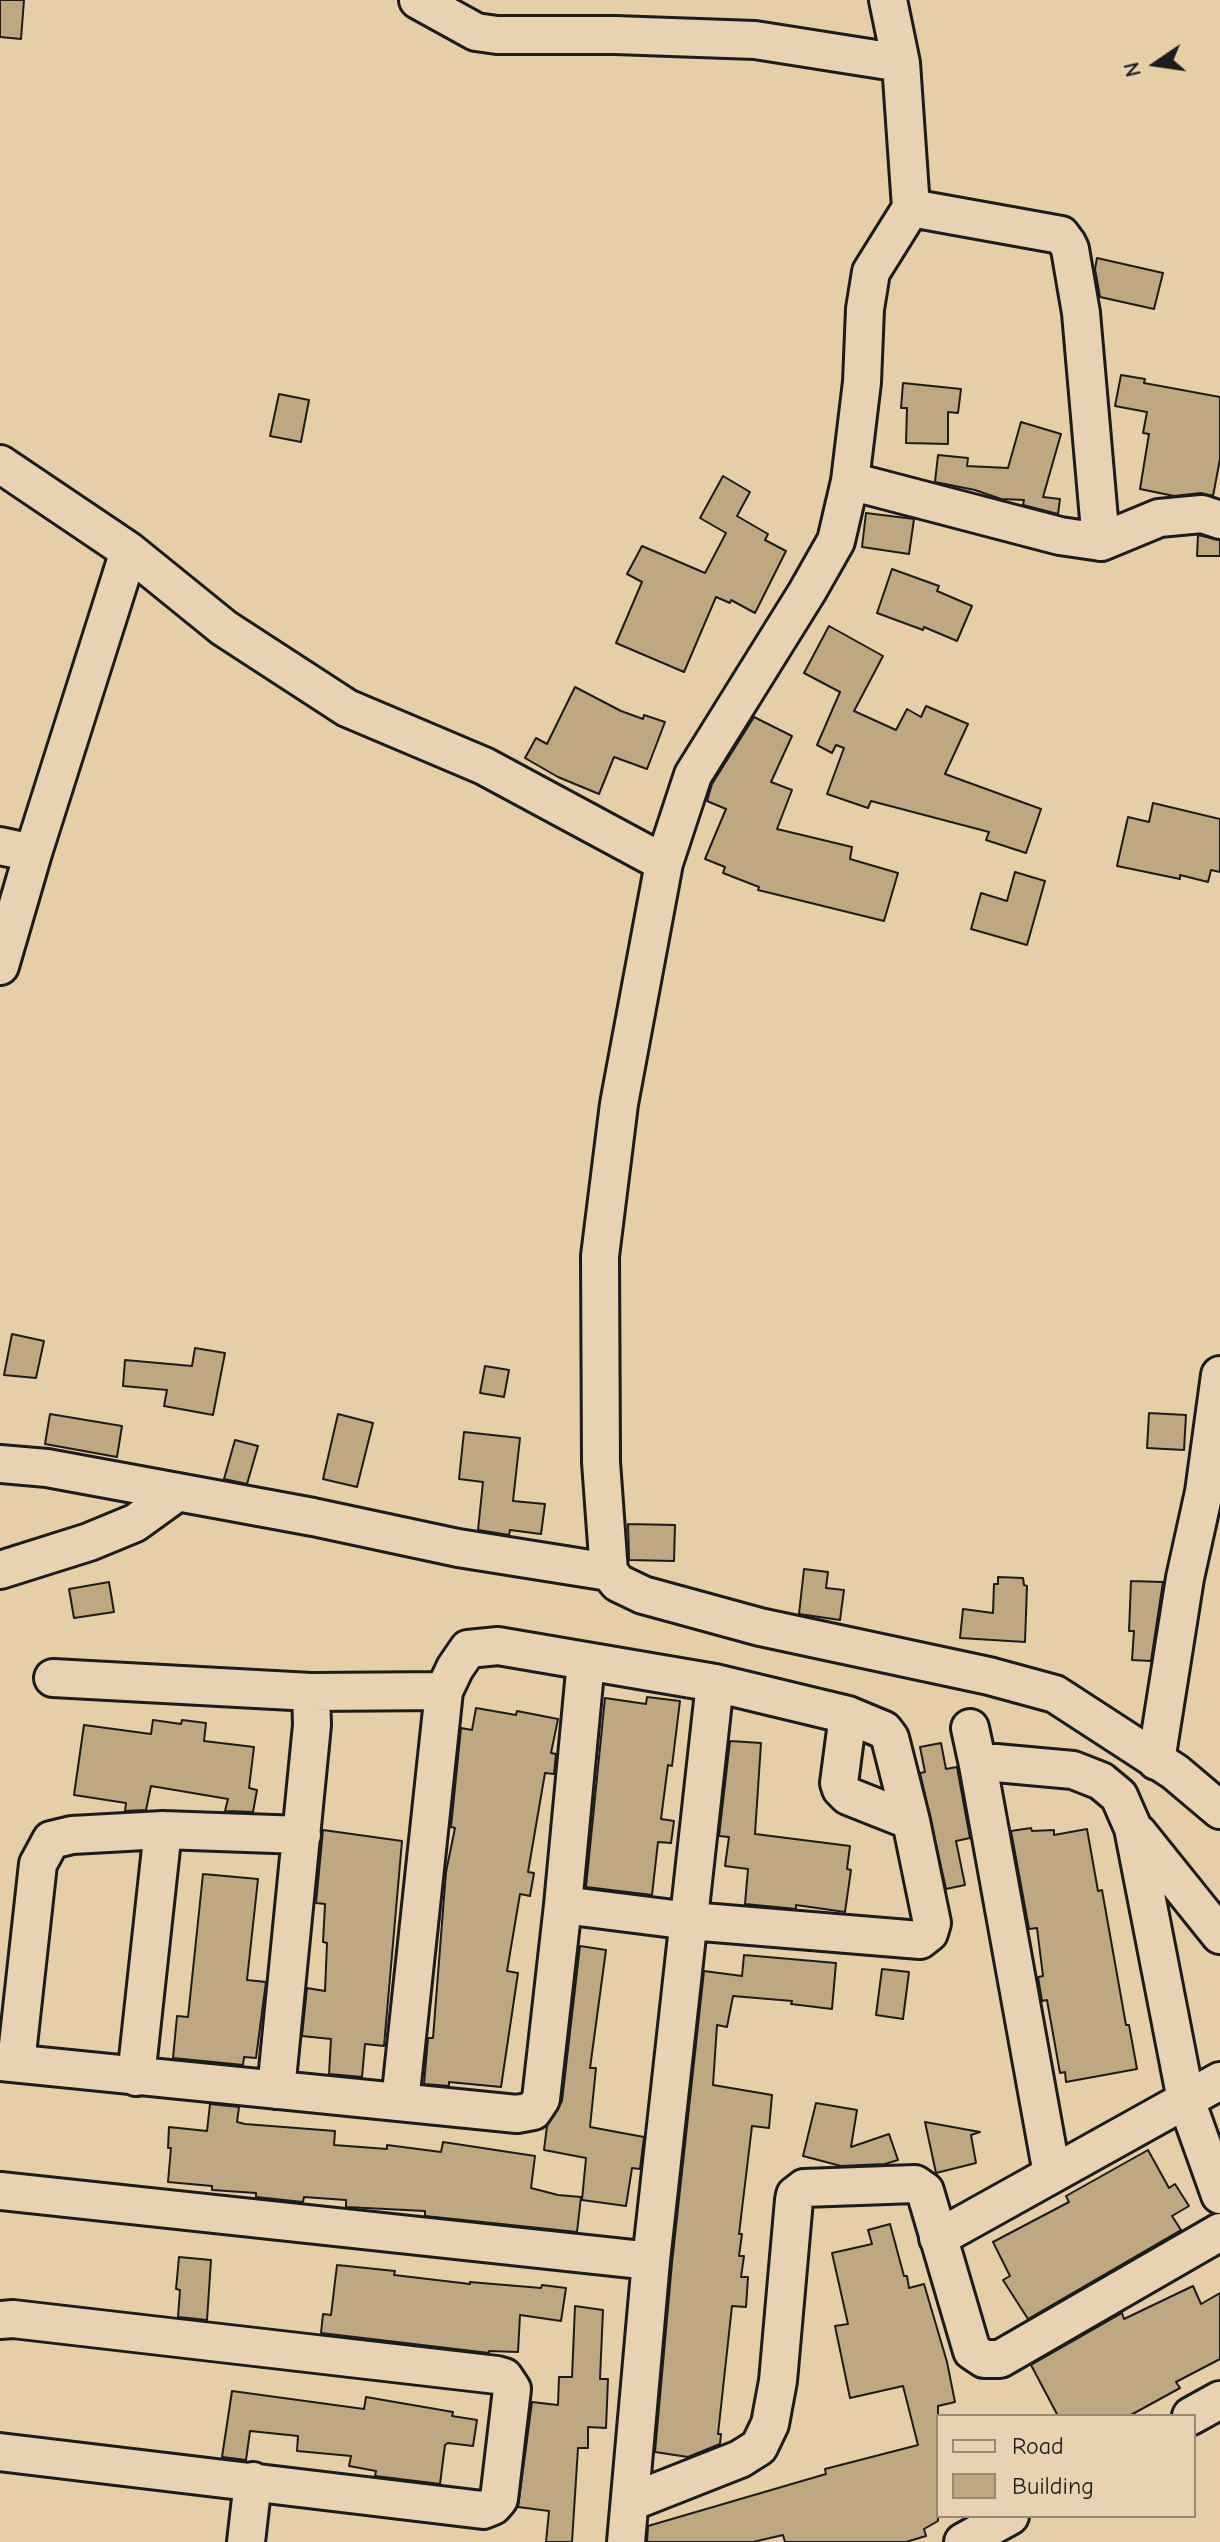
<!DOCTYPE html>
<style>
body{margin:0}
#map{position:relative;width:1220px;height:2542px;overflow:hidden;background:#e6cea9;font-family:"Comic Neue",sans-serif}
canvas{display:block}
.legend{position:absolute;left:936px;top:2414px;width:260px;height:104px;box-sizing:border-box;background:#e8d2b1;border:2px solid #968975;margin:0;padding:10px 14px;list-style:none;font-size:24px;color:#1c1c1c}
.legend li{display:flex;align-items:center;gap:16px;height:40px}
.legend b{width:40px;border:2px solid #968975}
.north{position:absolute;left:1116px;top:24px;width:80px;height:80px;-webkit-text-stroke:6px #e8d2b1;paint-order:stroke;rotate:257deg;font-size:22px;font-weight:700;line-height:32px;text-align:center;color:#1c1c1c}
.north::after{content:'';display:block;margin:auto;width:28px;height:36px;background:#1c1c1c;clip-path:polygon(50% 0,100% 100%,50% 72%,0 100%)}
</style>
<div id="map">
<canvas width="1220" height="2542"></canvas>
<ul class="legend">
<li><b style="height:10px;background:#e8d2b1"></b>Road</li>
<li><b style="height:22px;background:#bea781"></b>Building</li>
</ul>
<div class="north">N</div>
</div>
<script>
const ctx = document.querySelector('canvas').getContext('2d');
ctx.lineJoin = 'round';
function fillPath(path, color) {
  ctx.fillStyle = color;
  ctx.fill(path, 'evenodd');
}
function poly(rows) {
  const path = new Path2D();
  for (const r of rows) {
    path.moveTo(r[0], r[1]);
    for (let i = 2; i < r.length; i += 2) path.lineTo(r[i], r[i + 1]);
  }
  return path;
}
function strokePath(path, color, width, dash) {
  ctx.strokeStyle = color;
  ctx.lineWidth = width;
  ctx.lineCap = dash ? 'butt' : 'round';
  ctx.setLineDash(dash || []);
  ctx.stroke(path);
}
const building = poly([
 [0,0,24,0,21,39,0,37,0,0],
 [1097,258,1163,273,1154,309,1100,297,1095,269,1097,258],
 [1121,375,1145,379,1144,383,1220,397,1220,459,1213,496,1201,493,1174,496,1140,489,1149,434,1143,433,1147,412,1115,406,1121,375],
 [903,383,961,389,958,413,948,412,948,444,906,443,907,408,901,408,903,383],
 [279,394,309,400,301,442,270,436,279,394],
 [1021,422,1061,434,1043,497,1060,499,1058,514,1023,505,1024,500,1001,499,975,490,935,482,938,455,968,458,967,466,1008,468,1021,422],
 [723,476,750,492,737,516,768,534,765,540,786,551,755,613,731,600,730,603,716,597,684,672,616,643,642,582,627,574,642,546,705,573,726,533,700,518,723,476],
 [866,513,914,519,909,554,862,547,866,513],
 [1198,535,1220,540,1220,556,1197,556,1198,535],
 [892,569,939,586,937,591,972,606,957,641,924,627,923,630,877,613,892,569],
 [829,626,883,656,854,711,896,730,907,709,921,717,926,706,968,724,945,774,1041,809,1026,853,986,840,989,832,871,801,868,808,827,794,844,748,836,745,832,753,817,745,840,692,804,673,829,626],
 [575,687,621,711,643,719,644,715,665,722,647,769,614,757,599,794,558,777,525,758,536,738,547,744,575,687],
 [754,717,792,736,771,782,792,790,777,829,852,847,850,859,898,873,884,921,758,890,759,887,723,873,725,867,705,859,726,809,707,801,712,784,754,717],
 [1153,803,1220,819,1220,872,1211,870,1208,882,1180,875,1180,879,1117,866,1128,817,1149,822,1153,803],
 [1015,872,1045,881,1027,945,971,929,981,893,1007,901,1015,872],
 [12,1334,44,1341,36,1378,4,1375,12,1334],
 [195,1348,225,1353,213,1415,164,1406,167,1390,123,1386,125,1360,192,1366,195,1348],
 [485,1366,509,1370,504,1397,480,1393,485,1366],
 [1149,1413,1186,1415,1184,1450,1147,1448,1149,1413],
 [50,1414,122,1426,117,1457,45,1444,50,1414],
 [338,1414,373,1423,357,1487,323,1479,338,1414],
 [464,1432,520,1438,513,1501,545,1504,541,1534,510,1530,509,1535,478,1530,483,1482,459,1479,464,1432],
 [235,1440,258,1446,247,1484,224,1479,235,1440],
 [628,1524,675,1525,674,1561,629,1560,628,1524],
 [804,1569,828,1572,826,1588,844,1590,840,1620,799,1614,804,1569],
 [998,1577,1023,1578,1024,1585,1027,1586,1025,1642,960,1638,963,1609,993,1613,994,1584,998,1584,998,1577],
 [1131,1581,1163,1582,1151,1661,1132,1660,1134,1631,1129,1631,1131,1581],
 [109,1582,114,1612,74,1618,69,1589,109,1582],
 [647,1697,680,1701,672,1766,668,1765,661,1819,674,1821,671,1843,658,1842,652,1895,586,1887,605,1698,646,1704,647,1697],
 [476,1708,516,1715,517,1711,558,1719,551,1753,556,1754,554,1774,545,1773,528,1872,534,1873,530,1896,520,1894,507,1971,518,1973,501,2087,449,2082,449,2086,424,2084,428,2038,433,2038,446,1872,455,1828,451,1827,461,1728,472,1730,476,1708],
 [153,1720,181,1724,182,1720,206,1723,204,1741,254,1747,249,1788,257,1790,253,1812,225,1811,228,1799,151,1786,146,1810,125,1811,126,1803,74,1795,84,1725,151,1734,153,1720],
 [730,1741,761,1743,755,1834,850,1846,847,1869,851,1870,845,1912,796,1905,796,1909,745,1904,748,1869,725,1866,729,1837,719,1836,730,1741],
 [941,1743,946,1769,957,1767,970,1838,956,1841,965,1885,946,1889,920,1773,925,1772,920,1747,941,1743],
 [1031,1828,1032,1831,1054,1830,1054,1835,1087,1829,1098,1891,1102,1890,1126,2025,1129,2025,1137,2069,1066,2082,1065,2072,1060,2073,1047,2000,1042,2001,1038,1977,1043,1976,1037,1928,1029,1929,1011,1831,1031,1828],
 [323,1830,402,1841,384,2046,365,2044,362,2077,329,2074,331,2039,302,2036,307,1988,325,1991,327,1943,323,1942,325,1904,316,1903,323,1830],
 [203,1874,258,1879,247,1980,266,1982,256,2058,244,2057,243,2065,173,2058,177,2016,188,2017,203,1874],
 [580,1946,606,1950,590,2068,596,2068,590,2127,644,2137,640,2169,632,2168,626,2206,582,2200,586,2158,544,2150,547,2126,562,2101,580,1946],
 [744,1955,836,1963,832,2009,791,2004,792,2001,733,1996,727,2027,717,2025,713,2085,772,2095,769,2128,752,2126,739,2234,742,2234,739,2256,744,2256,741,2277,748,2277,746,2307,732,2306,718,2434,721,2434,720,2444,688,2457,655,2452,672,2263,704,1971,742,1976,744,1955],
 [882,1969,909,1972,903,2019,876,2015,882,1969],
 [816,2103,857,2110,851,2147,889,2134,898,2160,885,2164,841,2166,803,2156,816,2103],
 [210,2104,239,2107,237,2122,245,2124,335,2131,334,2145,387,2149,387,2145,441,2152,443,2142,535,2156,531,2188,558,2195,581,2197,577,2232,425,2216,425,2211,346,2207,346,2200,304,2197,303,2202,256,2197,256,2193,212,2190,212,2186,168,2182,171,2148,168,2148,169,2127,207,2131,210,2104],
 [925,2122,980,2132,971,2135,976,2163,936,2173,925,2122],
 [1148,2150,1169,2188,1175,2184,1189,2206,1172,2216,1181,2230,1028,2319,1003,2280,1010,2276,993,2242,1069,2202,1066,2196,1148,2150],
 [890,2224,904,2276,907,2276,909,2288,924,2284,947,2362,955,2402,938,2406,938,2521,924,2529,926,2536,906,2542,785,2542,783,2535,753,2542,647,2542,648,2526,826,2474,825,2469,918,2445,903,2386,850,2398,835,2326,848,2324,832,2253,872,2244,868,2230,890,2224],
 [179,2257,211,2260,207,2320,178,2317,180,2290,176,2289,179,2257],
 [337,2265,395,2271,394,2275,470,2284,470,2282,541,2288,542,2285,566,2288,561,2321,520,2315,518,2352,489,2351,489,2353,321,2333,323,2314,331,2315,337,2265],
 [1193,2286,1201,2304,1220,2293,1220,2359,1176,2382,1180,2388,1129,2416,1058,2416,1031,2365,1122,2313,1124,2319,1193,2286],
 [575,2306,603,2310,600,2379,608,2379,606,2428,588,2427,588,2448,578,2448,572,2542,546,2542,549,2511,518,2507,532,2402,558,2405,559,2377,572,2377,575,2306],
 [232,2391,364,2409,366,2397,453,2412,452,2416,477,2420,473,2446,448,2443,445,2445,440,2484,375,2476,376,2471,349,2466,351,2456,297,2451,298,2436,250,2431,246,2460,222,2457,232,2391]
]);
fillPath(building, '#bea781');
strokePath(building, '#1c1c1c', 2);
const minor = poly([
 [418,0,476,32,497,35,615,35,755,40,901,63],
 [911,208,1061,235,1067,243,1070,249,1081,313,1101,542],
 [0,464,129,551,224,628,347,708,484,766,664,863,619,1104,600,1256,601,1462,609,1572,618,1583,643,1595,760,1627,989,1676,1055,1694,1175,1772,1220,1810],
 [850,481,1060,536,1101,542,1159,518,1202,514,1220,520],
 [0,846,33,853],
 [664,863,693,775,807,592,836,541,850,481,862,382,865,309,871,272,911,208,901,63,888,0],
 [0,966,33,853,129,551],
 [0,1464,47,1468,313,1517,458,1548,609,1572],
 [0,1570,89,1542,135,1523,178,1492],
 [53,1678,311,1692,444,1691],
 [848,1715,839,1783,841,1789,848,1796,911,1821],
 [970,1728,978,1765,1052,2174],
 [1156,1761,1185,1578,1204,1492,1220,1375],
 [978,1765,996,1763,1073,1770,1101,1781,1119,1796,1133,1828,1186,2100,1220,2195],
 [1138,1833,1220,1935],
 [0,2062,517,2114,533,2111,541,2099,563,1905,586,1661],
 [16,2063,38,1864,51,1840,72,1835,163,1830,302,1835],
 [136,2077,163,1830],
 [276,2090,312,1725,311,1692],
 [400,2102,444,1691,455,1668,468,1649,498,1646,715,1683,848,1715,884,1730,890,1738,911,1821,932,1923,929,1933,920,1940,690,1921,563,1905],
 [0,2191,651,2261],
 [938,2238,1220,2081],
 [0,2320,13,2319,497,2375,504,2377,512,2389,499,2499,493,2506,483,2510,0,2452],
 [1191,2416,1220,2400],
 [631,2502,740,2459,759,2447,770,2424,778,2381,794,2200,795,2195,804,2188,915,2184,925,2191,972,2351,984,2359,1000,2359,1220,2232],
 [246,2542,253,2481],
 [626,2542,651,2261,715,1683],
 [963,2542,1010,2516]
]);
strokePath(minor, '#1c1c1c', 42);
strokePath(minor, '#e8d2b1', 36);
</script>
